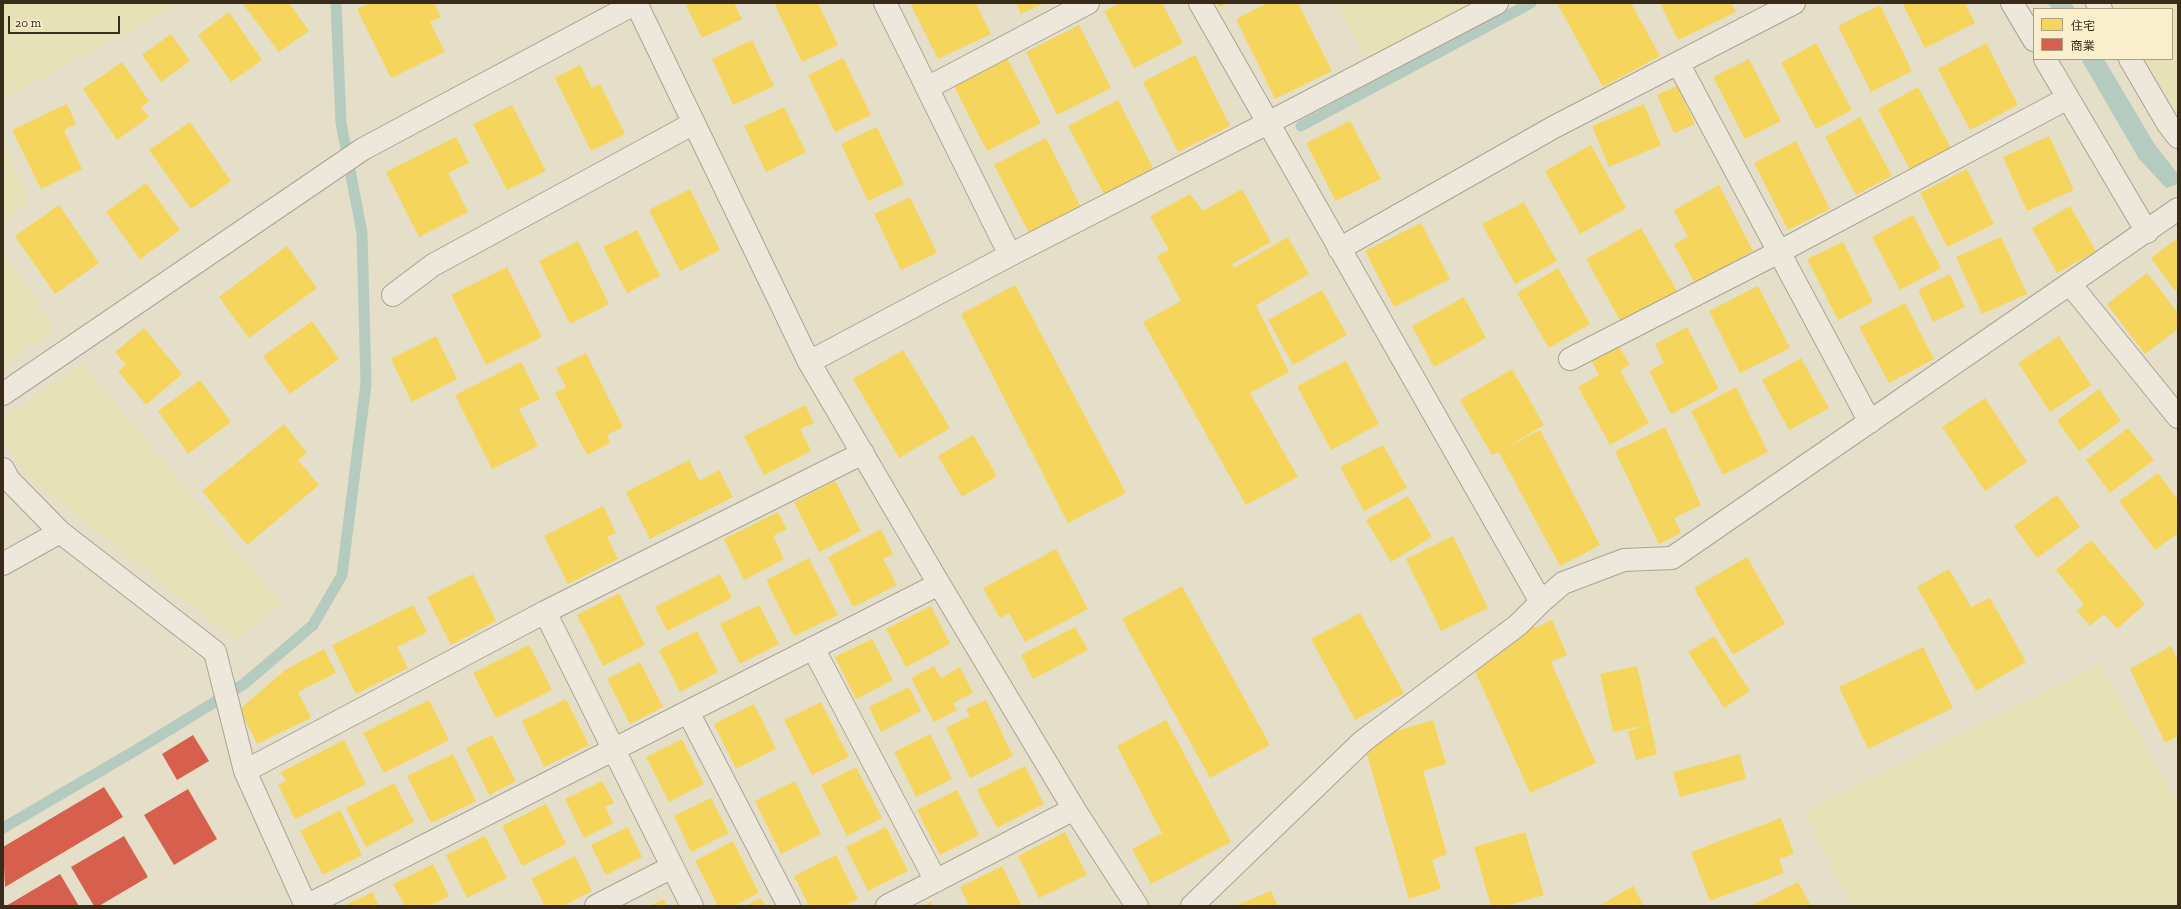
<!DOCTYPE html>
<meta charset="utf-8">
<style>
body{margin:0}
#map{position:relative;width:2181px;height:909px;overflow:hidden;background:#e5dfc9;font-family:"Zilla Slab","Noto Sans JP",serif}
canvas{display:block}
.frame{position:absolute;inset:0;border:4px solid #382b1a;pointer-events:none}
.legend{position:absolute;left:2033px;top:8px;width:140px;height:52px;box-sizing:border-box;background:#f9efcc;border:1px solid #aca185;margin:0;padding:5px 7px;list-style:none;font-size:12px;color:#382b1a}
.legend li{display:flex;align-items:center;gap:8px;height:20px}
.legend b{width:20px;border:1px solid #aca185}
.scale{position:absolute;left:8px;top:16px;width:112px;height:18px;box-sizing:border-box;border:2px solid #382b1a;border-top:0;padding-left:5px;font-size:12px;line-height:14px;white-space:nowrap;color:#382b1a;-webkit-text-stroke:3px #f9efcc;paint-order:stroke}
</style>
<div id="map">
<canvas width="2181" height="909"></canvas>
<div class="frame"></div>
<ul class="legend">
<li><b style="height:11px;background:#f6d55c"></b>住宅</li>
<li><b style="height:11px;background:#d6604d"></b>商業</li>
</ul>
<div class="scale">20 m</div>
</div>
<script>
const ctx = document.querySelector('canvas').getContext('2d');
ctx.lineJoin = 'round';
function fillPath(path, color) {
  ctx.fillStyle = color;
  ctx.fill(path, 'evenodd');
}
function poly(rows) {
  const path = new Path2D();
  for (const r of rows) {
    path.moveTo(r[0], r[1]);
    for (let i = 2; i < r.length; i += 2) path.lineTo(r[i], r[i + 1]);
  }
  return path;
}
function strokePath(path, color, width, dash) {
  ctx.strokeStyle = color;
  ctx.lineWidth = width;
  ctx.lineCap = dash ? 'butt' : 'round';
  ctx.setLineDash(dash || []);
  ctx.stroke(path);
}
fillPath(poly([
 [3,3,181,3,3,99],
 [1337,3,1472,3,1365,58],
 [2113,3,2178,3,2178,116,2145,59,2172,59,2172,9,2117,9],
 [3,143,29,201,3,223],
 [3,250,55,331,3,363],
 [83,364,282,604,235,640,25,475,3,438,3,419],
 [2101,664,2178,805,2178,906,1852,906,1804,812]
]), '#e7e1b7');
fillPath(poly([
 [2048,3,2071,3,2075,9,2052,9],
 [2081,59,2104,59,2155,145,2178,174,2178,182,2176,185,2166,188,2139,159]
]), '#b5cbbf');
fillPath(poly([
 [289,3,309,31,279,52,243,4],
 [370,3,434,3,441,17,430,22,445,52,391,78,357,9],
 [685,3,734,3,742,19,702,38],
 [778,3,818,3,838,45,802,62,775,5],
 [910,3,976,3,991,34,938,59],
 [1016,3,1044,3,1021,14],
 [1120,3,1162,3,1183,43,1134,68,1104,11],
 [1217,3,1229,3,1219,7],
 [1267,3,1298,3,1332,71,1275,99,1236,19],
 [1557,3,1631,3,1660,56,1603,87],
 [1660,3,1731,3,1736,12,1678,40],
 [1902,3,1965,3,1975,23,1925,48],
 [1880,5,1912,71,1871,92,1838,26],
 [229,12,262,60,231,82,198,35],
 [1079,25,1111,88,1057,115,1026,52],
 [171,34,190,61,161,82,142,55],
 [752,40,774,86,733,105,712,59],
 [1816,43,1852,110,1816,129,1781,63],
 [1986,43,2018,105,1970,130,1938,69],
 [1195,55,1230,126,1178,152,1143,82],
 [843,58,871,115,835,132,808,75],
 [1007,58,1041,123,987,151,954,86],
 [1749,59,1781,121,1745,139,1713,77],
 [122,62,149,101,141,107,149,117,117,140,83,89],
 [580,65,592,88,600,84,625,134,591,151,555,78],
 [1677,86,1695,124,1674,133,1657,95],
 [1918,87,1951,148,1910,170,1878,109],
 [1118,100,1153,168,1104,194,1068,126],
 [67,104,76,124,64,130,82,169,41,189,12,130],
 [1644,104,1661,145,1609,167,1592,126],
 [512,105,546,171,507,190,473,124],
 [784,107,806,152,766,172,744,126],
 [1860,117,1892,176,1856,195,1825,137],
 [1350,121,1381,179,1336,201,1306,143],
 [190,122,231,181,191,209,149,150],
 [877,127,904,184,868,201,841,144],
 [2049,136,2074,190,2027,211,2003,157],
 [456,137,469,163,448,173,468,212,419,237,386,172],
 [1046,138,1081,207,1029,233,994,165],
 [1796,141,1830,209,1788,230,1754,163],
 [1591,145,1626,208,1580,234,1545,171],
 [1967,169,1994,224,1947,247,1920,193],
 [146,183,180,230,140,259,106,212],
 [1719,185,1753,251,1695,283,1674,244,1688,237,1674,210],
 [690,189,720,250,680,271,649,210],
 [1242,189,1271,242,1232,264,1234,268,1288,237,1309,274,1256,305,1289,372,1250,393,1298,477,1246,505,1143,322,1181,301,1157,256,1169,250,1150,216,1190,194,1203,211],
 [910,197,937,253,901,270,874,214],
 [1524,202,1557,261,1515,284,1482,224],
 [59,205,99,263,55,294,15,236],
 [2070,206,2096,251,2057,273,2032,228],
 [1913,215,1941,268,1900,290,1872,237],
 [1421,223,1450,279,1394,307,1365,251],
 [1641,228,1677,291,1621,322,1586,259],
 [637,230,660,276,627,293,603,247],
 [2001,237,2027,294,1982,314,1956,257],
 [2178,238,2178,288,2175,291,2151,258],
 [578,241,609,304,570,324,539,261],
 [1843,242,1873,302,1838,320,1807,259],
 [287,246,317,288,249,338,219,297],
 [507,267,542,337,486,365,451,295],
 [1558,268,1590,324,1549,348,1517,293],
 [2147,273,2178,313,2178,329,2145,354,2107,304],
 [1950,274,1965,307,1933,322,1918,290],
 [1015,285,1126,493,1068,523,961,314],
 [1758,286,1790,348,1740,373,1709,311],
 [1322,290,1347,335,1293,365,1268,320],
 [1464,297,1486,338,1434,367,1412,326],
 [1905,303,1934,359,1889,383,1859,327],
 [312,321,339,359,290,394,263,356],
 [1687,327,1719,389,1671,414,1649,371,1664,363,1655,344],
 [144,328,182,374,146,405,118,371,126,365,115,352],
 [436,336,457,379,412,402,391,359],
 [2059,336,2091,385,2050,412,2018,363],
 [1618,345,1630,365,1620,370,1649,423,1610,445,1578,387,1599,375,1591,360],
 [903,350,950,428,899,458,853,379],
 [586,353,623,427,607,435,610,443,587,455,555,393,566,387,556,368],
 [1801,358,1829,408,1789,430,1762,380],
 [1346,361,1379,424,1331,450,1297,386],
 [521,362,540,399,519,409,538,446,492,469,455,395],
 [1512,369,1544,425,1506,448,1540,430,1600,545,1560,566,1499,452,1492,455,1460,400],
 [200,380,231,422,188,454,158,411],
 [1736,387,1768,452,1723,475,1691,411],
 [2099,389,2121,421,2079,451,2057,420],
 [1985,398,2027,462,1985,491,1942,427],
 [805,405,814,423,800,429,811,451,764,475,744,436],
 [284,424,307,453,298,460,319,485,247,545,202,491],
 [1665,427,1701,505,1674,518,1681,533,1659,544,1615,451],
 [2128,428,2154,460,2110,493,2086,460],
 [973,435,997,476,962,497,938,456],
 [1383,445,1407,488,1364,511,1340,467],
 [689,460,699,481,719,470,733,497,650,539,626,492],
 [2158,473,2178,500,2178,533,2155,550,2119,501],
 [835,481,861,531,819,552,794,502],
 [2057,495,2080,527,2037,558,2014,526],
 [1408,496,1432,537,1391,562,1366,520],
 [603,506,616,533,607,537,618,559,568,584,544,536],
 [778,512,787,529,773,536,784,559,744,580,724,539],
 [881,529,893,554,883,559,897,585,853,607,828,557],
 [1453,536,1488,608,1441,631,1406,559],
 [2091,540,2145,604,2117,629,2104,614,2090,626,2077,611,2084,604,2056,570],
 [1056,549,1088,609,1025,642,1009,613,1000,618,983,588],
 [1747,557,1785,624,1733,655,1694,588],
 [809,558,838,615,794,636,766,580],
 [1949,569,1971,607,1990,598,2026,662,1976,691,1917,587],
 [473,574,496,621,451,645,427,597],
 [720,574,732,598,667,631,655,607],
 [1182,586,1270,745,1210,778,1122,619],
 [619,593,645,645,603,666,577,615],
 [413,605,427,632,397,647,408,668,356,694,332,645],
 [759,605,779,644,740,664,720,624],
 [931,606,950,644,906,667,886,629],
 [1360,613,1404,693,1355,720,1311,639],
 [1531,619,1535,628,1552,620,1567,655,1551,662,1596,763,1530,793,1470,660,1524,636,1518,625],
 [1075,627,1088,650,1033,679,1021,655],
 [697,631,718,672,680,692,659,650],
 [1714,636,1750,691,1724,708,1688,652],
 [872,639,893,680,856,699,835,657],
 [529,645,552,690,496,718,473,673],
 [2171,646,2178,661,2178,736,2165,743,2130,669],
 [1923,647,1953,708,1868,749,1839,687],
 [324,649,336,673,298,692,311,718,257,744,240,709,285,670],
 [640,662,663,707,630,724,607,679],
 [934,666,941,678,960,667,973,693,953,703,957,710,934,722,911,678],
 [1637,666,1657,754,1636,760,1628,731,1647,725,1613,732,1600,674],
 [909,687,921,711,881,732,869,707],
 [566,699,589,745,544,767,522,721],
 [429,700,449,740,384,773,363,733],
 [986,700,1013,756,970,778,946,728,970,716,966,709],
 [821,702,849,757,812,775,784,720],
 [754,704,776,749,736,769,714,724],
 [1166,720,1231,842,1151,884,1132,849,1162,833,1117,746],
 [1433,720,1446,764,1423,771,1447,854,1432,860,1441,889,1409,899,1363,741],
 [930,734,952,779,916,797,894,752],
 [492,735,516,781,489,795,466,748],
 [682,739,704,784,669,802,646,757],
 [344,740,366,784,295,819,278,785,286,781,281,772],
 [453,754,476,801,431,823,407,776],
 [1740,754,1746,779,1680,797,1673,772],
 [1025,766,1044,804,997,828,977,790],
 [856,767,882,818,847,836,821,785],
 [602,781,614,803,605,807,613,823,584,838,565,799],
 [795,781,821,834,781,854,755,801],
 [394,783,414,822,366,847,346,808],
 [957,790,979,835,940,855,917,810],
 [711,798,729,833,691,852,674,816],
 [546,804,566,844,522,866,502,826],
 [340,810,362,855,323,875,300,831],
 [1781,818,1794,854,1779,859,1784,873,1710,901,1691,852],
 [628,827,642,857,606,875,591,845],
 [886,827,908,871,868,891,846,847],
 [1065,832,1087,875,1039,898,1018,856],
 [1525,832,1544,895,1506,906,1491,906,1474,847],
 [485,836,507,878,467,898,446,855],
 [733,841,759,893,734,906,718,906,695,861],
 [836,855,858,899,844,906,809,906,794,876],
 [575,856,592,891,563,906,545,906,531,879],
 [433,864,449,896,429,906,405,906,393,884],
 [1002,866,1021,904,1018,906,969,906,960,887],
 [1798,882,1811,906,1751,906],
 [1633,886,1644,906,1599,906],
 [1271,891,1278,906,1235,906],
 [372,892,379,906,344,906],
 [761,898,765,906,745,906],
 [663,899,667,906,650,906],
 [931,902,933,906,923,906]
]), '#f6d55c');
fillPath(poly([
 [193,735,209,761,177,780,162,754],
 [104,787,123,817,5,887,3,847],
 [188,789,217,839,174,865,144,815],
 [124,836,148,877,99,906,94,906,71,867],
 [60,874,79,906,6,906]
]), '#d6604d');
strokePath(poly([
 [1301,126,1531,3],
 [3,828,138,749,244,684,313,625,342,575,366,384,362,233,341,123,336,3]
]), '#b5cbbf', 11);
const street = poly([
 [636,3,809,362,939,584,1074,809,1137,906],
 [885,3,1010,255],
 [1200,3,1541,602],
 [2012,3,2034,40],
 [2097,3,2101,9],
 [2045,59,2147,232],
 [2130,59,2168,124,2178,137],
 [1678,63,1870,422],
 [927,88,1088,3],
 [1339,249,1554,127,1794,3],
 [2070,284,2178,417],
 [393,295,433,265,694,123],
 [1570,359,1779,252,2068,98],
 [809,362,1010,255,1268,123,1497,3],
 [3,394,363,149,636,3],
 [3,469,9,480,60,532,215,652,245,771,306,906],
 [3,564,60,532],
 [813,648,936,881],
 [688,712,789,906],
 [245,771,545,612],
 [306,906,939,584],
 [596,906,672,867],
 [692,906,545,612,863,453],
 [887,906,1074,809],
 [1192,906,1363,741,1518,625,1541,602,1563,583,1624,560,1672,558,2178,209]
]);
strokePath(street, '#aaa393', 24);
strokePath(street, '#ede8db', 22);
</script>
